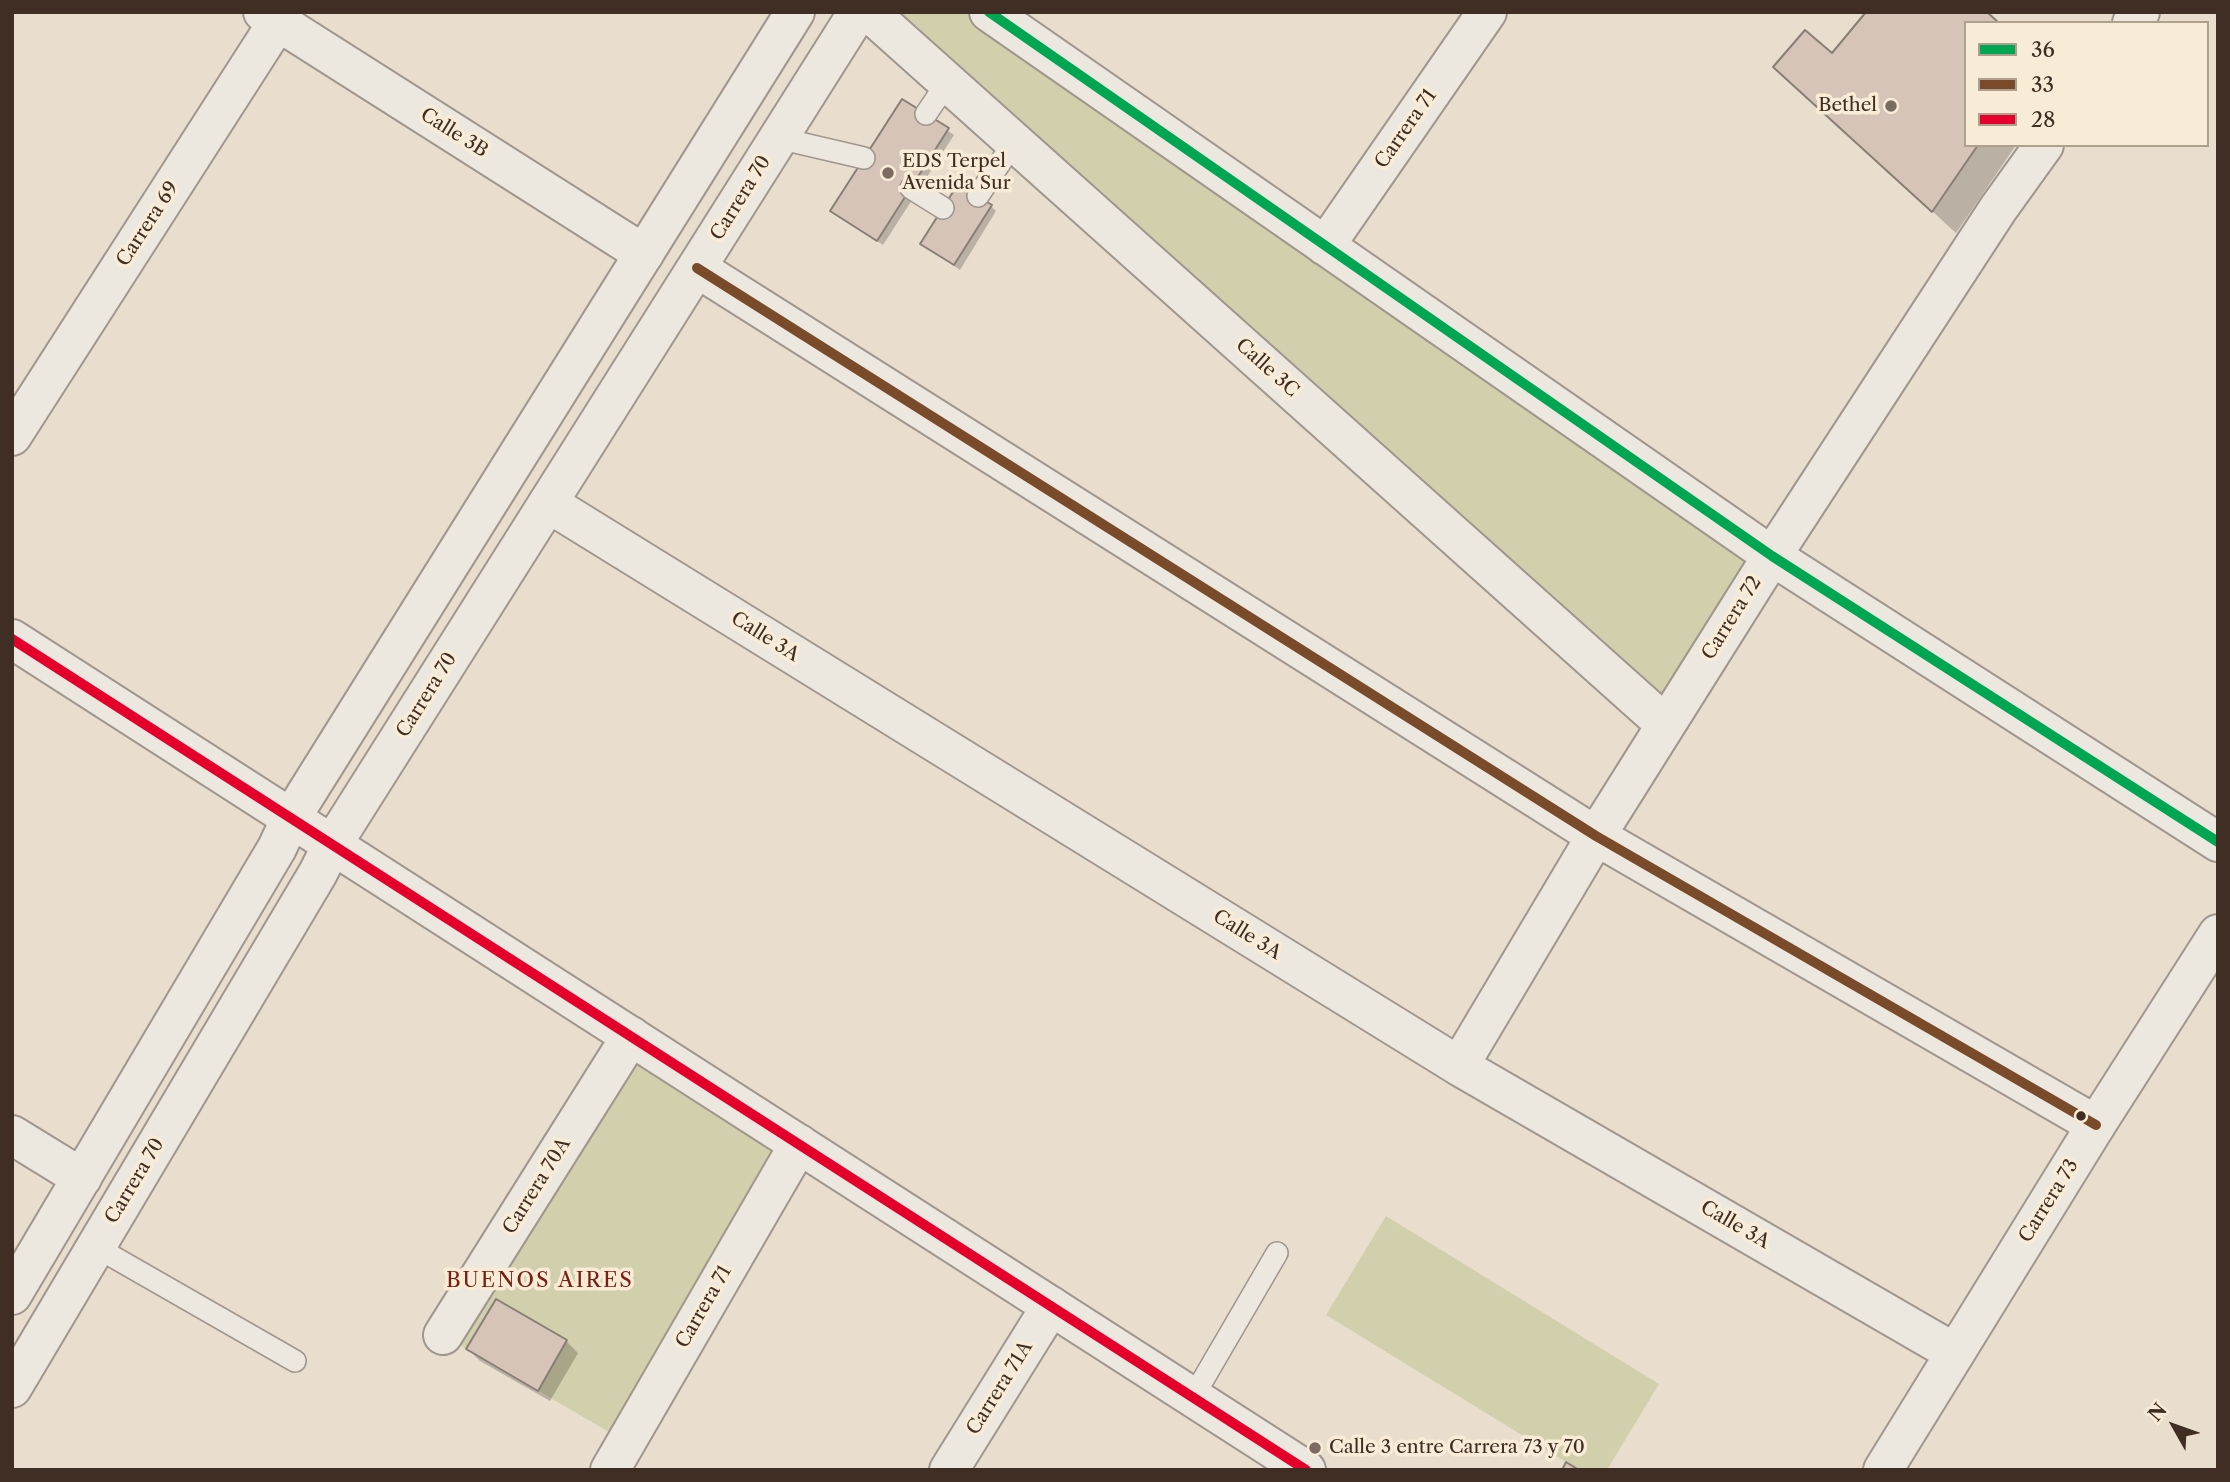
<!DOCTYPE html>
<style>
body{margin:0}
#map{position:relative;width:2230px;height:1482px;overflow:hidden;background:#e9dece;font-family:"Libre Caslon Text",serif}
canvas{display:block}
.frame{position:absolute;inset:0;border:14px solid #402d24;pointer-events:none}
.legend{position:absolute;left:1964px;top:21px;width:245px;height:126px;box-sizing:border-box;background:#f8ecd7;border:2px solid #aea08f;margin:0;padding:9px 12px;list-style:none;font-size:21px;color:#402d24}
.legend li{display:flex;align-items:center;gap:14px;height:35px}
.legend b{width:35px;border:2px solid #aea08f}
.north{position:absolute;left:2139px;top:1391px;width:70px;height:70px;-webkit-text-stroke:5px #f8ecd7;paint-order:stroke;rotate:310deg;font-size:19px;font-weight:700;line-height:28px;text-align:center;color:#402d24}
.north::after{content:'';display:block;margin:auto;width:24px;height:32px;background:#402d24;clip-path:polygon(50% 0,100% 100%,50% 72%,0 100%)}
</style>
<div id="map">
<canvas width="2230" height="1482"></canvas>
<div class="frame"></div>
<ul class="legend">
<li><b style="height:9px;background:#00a651"></b>36</li>
<li><b style="height:9px;background:#7a4b2a"></b>33</li>
<li><b style="height:9px;background:#e4002b"></b>28</li>
</ul>
<div class="north">N</div>
</div>
<script>
const ctx = document.querySelector('canvas').getContext('2d');
ctx.lineJoin = 'round';
function fillPath(path, color) {
  ctx.fillStyle = color;
  ctx.fill(path, 'evenodd');
}
function poly(rows) {
  const path = new Path2D();
  for (const r of rows) {
    path.moveTo(r[0], r[1]);
    for (let i = 2; i < r.length; i += 2) path.lineTo(r[i], r[i + 1]);
  }
  return path;
}
function strokePath(path, color, width, dash) {
  ctx.strokeStyle = color;
  ctx.lineWidth = width;
  ctx.lineCap = dash ? 'butt' : 'round';
  ctx.setLineDash(dash || []);
  ctx.stroke(path);
}
function write(font, color, halo, rows, align = 'center') {
  ctx.font = font + ' "Libre Caslon Text",serif';
  ctx.lineWidth = 7;
  ctx.setLineDash([]);
  ctx.textBaseline = 'middle';
  ctx.strokeStyle = halo;
  ctx.fillStyle = color;
  for (const [text, x, y, turn = 0] of rows) {
    ctx.save();
    ctx.translate(x, y);
    ctx.rotate((+turn || 0) * Math.PI / 180);
    ctx.textAlign = isNaN(turn) ? turn : align;
    if (halo) ctx.strokeText(text, 0, 0);
    ctx.fillText(text, 0, 0);
    ctx.restore();
  }
}
fillPath(poly([
 [869,12,989,12,1772,556,1665,724],
 [631,1036,799,1144,626,1442,443,1335],
 [1386,1216,1659,1384,1607,1470,1579,1470,1326,1315]
]), '#d2cfac');
fillPath(poly([
 [1966,23,1966,145,2016,145,1956,233,1799,89,1832,55],
 [903,101,954,135,883,245,833,211],
 [991,206,996,211,960,270,922,243],
 [496,1301,566,1341,578,1353,550,1401,480,1361,468,1349]
]), '#0003');
const building = poly([
 [1866,12,1987,12,1999,23,1966,23,1966,145,1978,145,1932,212,1773,67,1805,30,1832,53,1866,12],
 [902,99,949,128,877,241,830,211,902,99],
 [958,184,992,205,954,265,920,244,958,184],
 [496,1299,567,1340,538,1391,466,1349,496,1299],
 [1566,1462,1579,1470,1562,1470,1566,1462]
]);
fillPath(building, '#d7c4b9');
strokePath(building, '#877e75', 2);
const service = poly([
 [926,114,947,83],
 [778,138,864,158],
 [911,188,943,208],
 [978,196,1014,142],
 [96,1247,295,1361],
 [1193,1397,1277,1253]
]);
const minor = poly([
 [263,12,644,254],
 [869,12,1665,724],
 [989,12,1772,556,2218,842],
 [2132,23,2140,12],
 [1325,246,1487,12],
 [697,268,1596,836,2096,1125],
 [12,436,284,12],
 [548,503,1459,1066,1955,1353],
 [1459,1066,1596,836,1772,556,1998,209,2044,145],
 [12,1135,82,1178],
 [443,1335,631,1036],
 [610,1470,799,1144],
 [949,1470,1051,1306]
]);
const tertiary = poly([
 [12,639,1306,1470],
 [12,1295,277,848,291,818,795,12],
 [12,1388,318,873,332,845,858,12],
 [1883,1470,2096,1125,2218,934]
]);
strokePath(service, '#9f968d', 24);
strokePath(minor, '#9f968d', 42);
strokePath(tertiary, '#9f968d', 42);
strokePath(service, '#ece7df', 21);
strokePath(minor, '#ece7df', 38);
strokePath(tertiary, '#ece7df', 38);
strokePath(poly([
 [989,12,1772,556,2218,842]
]), '#00a651', 10);
strokePath(poly([
 [697,268,1596,836,2096,1125]
]), '#7a4b2a', 10);
strokePath(poly([
 [12,639,1306,1470]
]), '#e4002b', 10);
for (const [x, y, r, color] of [
 [1891,106,7,"#7b6b60"],
 [888,173,7,"#7b6b60"],
 [2081,1116,6,"#402d24"],
 [1315,1448,7,"#7b6b60"]
]) {
  const dot = new Path2D();
  dot.arc(x, y, r, 0, 2 * Math.PI);
  ctx.fillStyle = color;
  ctx.fill(dot);
  strokePath(dot, '#f8ecd7', 2.5);
}
write('19px', '#402d24', '#f8ecd7', [
 ["Bethel",1877,106,"right"],
 ["EDS Terpel",902,162],
 ["Avenida Sur",902,184],
 ["Calle 3 entre Carrera 73 y 70",1329,1448]
], 'left');
write('19px', '#402d24', '#f8ecd7', [
 ["Carrera 71",1406,129,-55],
 ["Calle 3B",454,133,32],
 ["Carrera 70",741,198,-58],
 ["Carrera 69",148,224,-57],
 ["Calle 3C",1267,368,42],
 ["Carrera 72",1732,618,-58],
 ["Calle 3A",765,637,32],
 ["Carrera 70",427,695,-58],
 ["Calle 3A",1247,935,32],
 ["Carrera 70",135,1181,-59],
 ["Carrera 70A",537,1186,-58],
 ["Carrera 73",2049,1201,-58],
 ["Calle 3A",1735,1225,30],
 ["Carrera 71",704,1307,-60],
 ["Carrera 71A",1000,1388,-58]
]);
ctx.letterSpacing = '2px';
write('21px', '#7a1f14', '#f8ecd7', [
 ["BUENOS AIRES",540,1281]
]);
ctx.letterSpacing = '0px';
</script>
